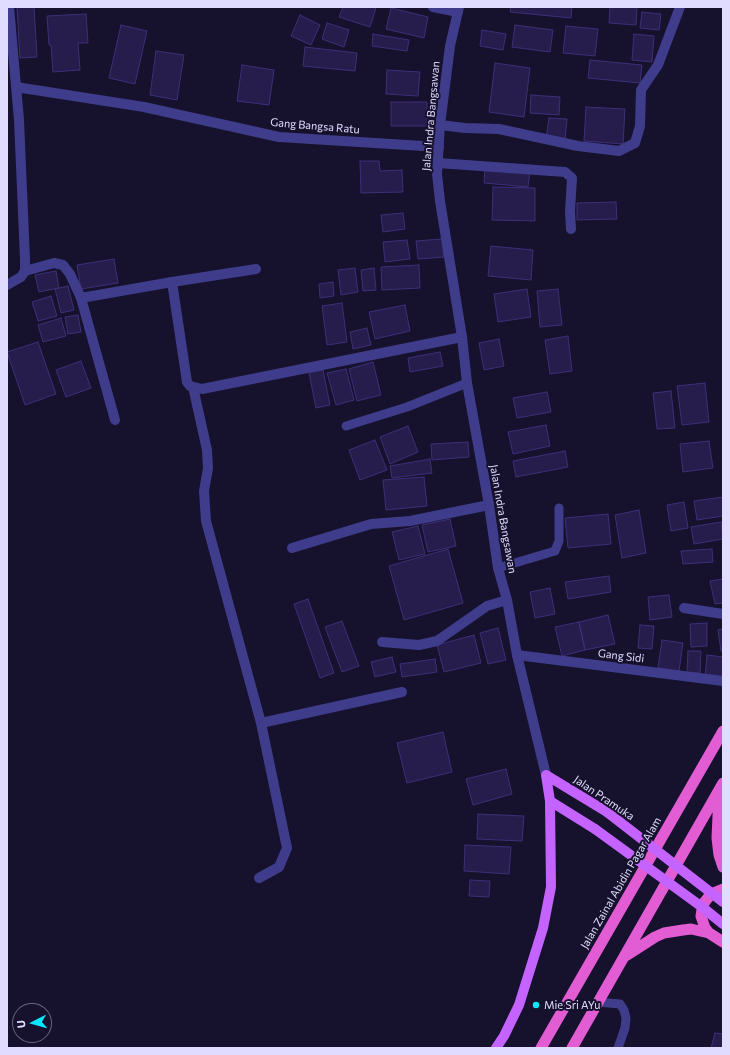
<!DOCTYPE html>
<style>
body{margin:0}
#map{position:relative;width:730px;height:1055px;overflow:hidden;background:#16112c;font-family:Commissioner,sans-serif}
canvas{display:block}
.frame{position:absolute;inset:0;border:8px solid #e0dcff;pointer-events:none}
.north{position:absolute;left:12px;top:1003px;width:40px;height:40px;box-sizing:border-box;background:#16112c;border:1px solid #676280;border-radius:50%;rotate:264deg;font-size:11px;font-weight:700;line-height:16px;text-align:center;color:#e0dcff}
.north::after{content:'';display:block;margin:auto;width:14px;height:18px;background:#08e7ff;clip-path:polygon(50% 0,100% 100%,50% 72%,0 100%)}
</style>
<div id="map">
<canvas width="730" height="1055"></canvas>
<div class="frame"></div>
<div class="north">U</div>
</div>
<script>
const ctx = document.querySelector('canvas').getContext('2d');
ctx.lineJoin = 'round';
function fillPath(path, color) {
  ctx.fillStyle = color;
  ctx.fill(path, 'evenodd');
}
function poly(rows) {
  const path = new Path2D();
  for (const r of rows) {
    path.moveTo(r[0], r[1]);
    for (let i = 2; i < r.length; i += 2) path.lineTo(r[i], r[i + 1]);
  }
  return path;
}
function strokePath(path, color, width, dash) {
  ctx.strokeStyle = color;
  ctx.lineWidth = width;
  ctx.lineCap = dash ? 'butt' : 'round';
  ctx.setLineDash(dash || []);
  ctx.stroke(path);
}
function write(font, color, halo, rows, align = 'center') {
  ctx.font = font + ' Commissioner,sans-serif';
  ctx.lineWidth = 4;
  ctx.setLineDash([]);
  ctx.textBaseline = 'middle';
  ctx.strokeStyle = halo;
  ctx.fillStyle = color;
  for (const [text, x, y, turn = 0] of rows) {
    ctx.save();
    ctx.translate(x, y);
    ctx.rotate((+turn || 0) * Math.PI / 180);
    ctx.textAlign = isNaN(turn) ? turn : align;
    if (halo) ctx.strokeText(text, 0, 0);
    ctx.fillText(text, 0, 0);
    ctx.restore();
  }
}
const building = poly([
 [17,7,34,7,37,57,20,58,17,7],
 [343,7,372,7,376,8,370,27,339,17,343,7],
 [511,7,572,7,571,18,510,12,511,7],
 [610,7,637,7,636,25,609,23,610,7],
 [391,8,428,17,424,38,386,29,391,8],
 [642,12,661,14,659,30,640,28,642,12],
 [86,14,88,43,78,43,80,70,53,72,51,45,49,45,47,16,86,14],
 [300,15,320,25,311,45,291,36,300,15],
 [327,23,349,30,344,47,322,39,327,23],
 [121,25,147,31,135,84,109,78,121,25],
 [515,25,553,30,550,52,512,47,515,25],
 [566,26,598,29,595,56,563,53,566,26],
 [482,30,506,34,503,50,480,46,482,30],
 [373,34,409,40,407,51,372,46,373,34],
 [634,34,654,36,652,62,632,60,634,34],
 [305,47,357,53,355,71,303,66,305,47],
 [156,51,184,55,177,100,150,95,156,51],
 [590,60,642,65,640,83,588,78,590,60],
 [495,63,530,68,524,117,489,112,495,63],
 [242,65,274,70,269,105,237,101,242,65],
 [387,70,420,72,418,96,386,94,387,70],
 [531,95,560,97,559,115,530,113,531,95],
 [391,102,427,102,427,126,391,126,391,102],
 [586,107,625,109,623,144,584,141,586,107],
 [549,118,567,119,565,140,546,139,549,118],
 [360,161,379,161,380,171,402,170,403,192,361,193,360,161],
 [485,167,530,170,528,187,484,183,485,167],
 [493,187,535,188,535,221,492,220,493,187],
 [616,202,617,219,577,220,577,203,616,202],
 [403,213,405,229,383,232,381,215,403,213],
 [442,239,444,257,418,259,416,241,442,239],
 [407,240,410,259,385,262,383,242,407,240],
 [491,246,533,250,531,280,488,276,491,246],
 [114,259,118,283,81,289,77,265,114,259],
 [419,265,420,288,382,290,381,267,419,265],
 [355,268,358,292,341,295,338,270,355,268],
 [374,268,376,290,363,291,361,270,374,268],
 [56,271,59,288,39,292,35,275,56,271],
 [333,282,334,296,320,298,319,284,333,282],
 [68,286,74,310,61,313,55,289,68,286],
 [527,289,531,317,498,322,494,294,527,289],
 [558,289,562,325,540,327,537,291,558,289],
 [51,296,57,316,38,321,32,302,51,296],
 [342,303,347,342,327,345,322,306,342,303],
 [405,305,410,331,375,339,369,312,405,305],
 [78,315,81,332,68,334,65,317,78,315],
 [61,318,66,336,43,342,38,325,61,318],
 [367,328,371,345,353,349,350,332,367,328],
 [568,336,572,371,550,374,545,340,568,336],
 [499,339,504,366,484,370,479,343,499,339],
 [38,342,56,394,25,405,7,352,38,342],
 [440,352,443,366,410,372,408,358,440,352],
 [81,361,91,388,66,397,56,370,81,361],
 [373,362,381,395,357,401,349,369,373,362],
 [346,369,354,400,336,405,327,373,346,369],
 [323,370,330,405,316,408,309,373,323,370],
 [705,383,709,422,682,425,677,386,705,383],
 [671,391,675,428,657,429,653,393,671,391],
 [547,392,551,412,517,418,513,398,547,392],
 [546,425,550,446,513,454,508,432,546,425],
 [408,426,418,452,390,464,380,437,408,426],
 [375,440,387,470,360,480,349,450,375,440],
 [709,441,713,468,683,472,680,444,709,441],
 [468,442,469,457,432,460,431,444,468,442],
 [565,451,568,467,516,477,513,461,565,451],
 [430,459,432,473,392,478,390,466,430,459],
 [424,477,427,506,386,510,383,480,424,477],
 [723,497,723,516,697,520,694,501,723,497],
 [684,502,688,528,671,531,667,505,684,502],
 [639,510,646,553,622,558,615,515,639,510],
 [608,514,611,544,568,548,565,518,608,514],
 [450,519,456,546,428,552,422,525,450,519],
 [721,522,723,539,694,544,691,527,721,522],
 [418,526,425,554,399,560,392,532,418,526],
 [448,549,463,603,404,620,389,566,448,549],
 [712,549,713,562,683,564,681,551,712,549],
 [609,576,611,592,568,599,565,582,609,576],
 [723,579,723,603,715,604,710,581,723,579],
 [550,588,555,614,535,618,530,592,550,588],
 [669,595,672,617,650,620,648,597,669,595],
 [308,599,334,673,320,678,294,604,308,599],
 [608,615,615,644,585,650,579,622,608,615],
 [342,621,359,666,342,672,325,627,342,621],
 [579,622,585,650,562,656,555,627,579,622],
 [707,623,707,646,691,647,690,624,707,623],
 [640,625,654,626,652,649,638,648,640,625],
 [498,628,506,660,488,664,480,633,498,628],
 [723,629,723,651,721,651,718,630,723,629],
 [474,635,481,663,444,672,437,645,474,635],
 [662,640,683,643,679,671,658,668,662,640],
 [688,651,701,651,700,673,687,673,688,651],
 [707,655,723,657,723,679,705,677,707,655],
 [392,657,396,672,375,677,371,662,392,657],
 [435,659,437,672,402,677,400,664,435,659],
 [443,732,452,772,407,783,397,743,443,732],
 [506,769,512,794,473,805,466,779,506,769],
 [478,814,524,816,522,841,477,839,478,814],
 [465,845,511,847,509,874,464,871,465,845],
 [470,880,490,881,489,897,469,896,470,880],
 [715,1033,723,1034,723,1048,711,1048,715,1033]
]);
fillPath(building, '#271d4d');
strokePath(building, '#3e2f79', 1);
strokePath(poly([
 [346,426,407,407,467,383],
 [498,568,555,551,559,541,559,508],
 [598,1002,620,1004,624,1010,626,1018,625,1028,618,1048]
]), '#3f3c8b', 9);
strokePath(poly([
 [433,7,458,12],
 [16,87,144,107,279,137,439,147],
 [440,125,465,128,499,129,578,146,619,151,635,143,640,126,641,90,658,65,680,7],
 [438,163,565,172,572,178,570,211,571,229],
 [25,271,54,263,63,265,70,274,81,298,115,420],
 [172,282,256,269],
 [7,285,21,277,25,271,25,259,19,120,9,7],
 [81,298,172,282,187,382,190,386,202,389,462,337],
 [193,387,207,450,208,468,204,491,206,521,261,723,287,848,279,867,259,878],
 [292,548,371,524,410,521,489,505],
 [684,608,723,614],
 [382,642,419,645,437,641,487,606,507,600],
 [517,655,723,681],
 [261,723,402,692]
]), '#3f3c8b', 10);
strokePath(poly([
 [459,7,450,46,440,125,437,174,440,201,462,337,467,383,489,505,498,568,507,600,517,655,546,775]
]), '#3f3c8b', 10);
strokePath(poly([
 [546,775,607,812],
 [550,801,595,829],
 [496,1048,504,1036,519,1005,543,928,551,887,550,801,546,775]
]), '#c463ff', 10);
strokePath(poly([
 [719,794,717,838,719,855,723,867],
 [709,933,705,928,701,916,703,904,711,894,723,889],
 [627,955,655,937,664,933,683,930,691,929,709,933,723,942],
 [541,1048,723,731],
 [572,1048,723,783]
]), '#e25dd4', 11);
strokePath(poly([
 [607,812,723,902],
 [595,829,702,907,723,924]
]), '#c463ff', 10);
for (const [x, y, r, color] of [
 [536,1005,4,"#08e7ff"]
]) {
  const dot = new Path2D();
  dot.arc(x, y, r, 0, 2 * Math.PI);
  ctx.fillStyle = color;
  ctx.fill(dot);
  strokePath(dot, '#16112c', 1.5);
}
write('11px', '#e0dcff', '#16112c', [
 ["Jalan Indra Bangsawan",431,116,-85],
 ["Gang Bangsa Ratu",315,126,5],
 ["Jalan Indra Bangsawan",503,519,80],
 ["Gang Sidi",621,656,7],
 ["Jalan Pramuka",604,798,34],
 ["Jalan Zainal Abidin Pagar Alam",621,883,-60]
]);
write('11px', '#e0dcff', '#16112c', [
 ["Mie Sri AYu",544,1005]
], 'left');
</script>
